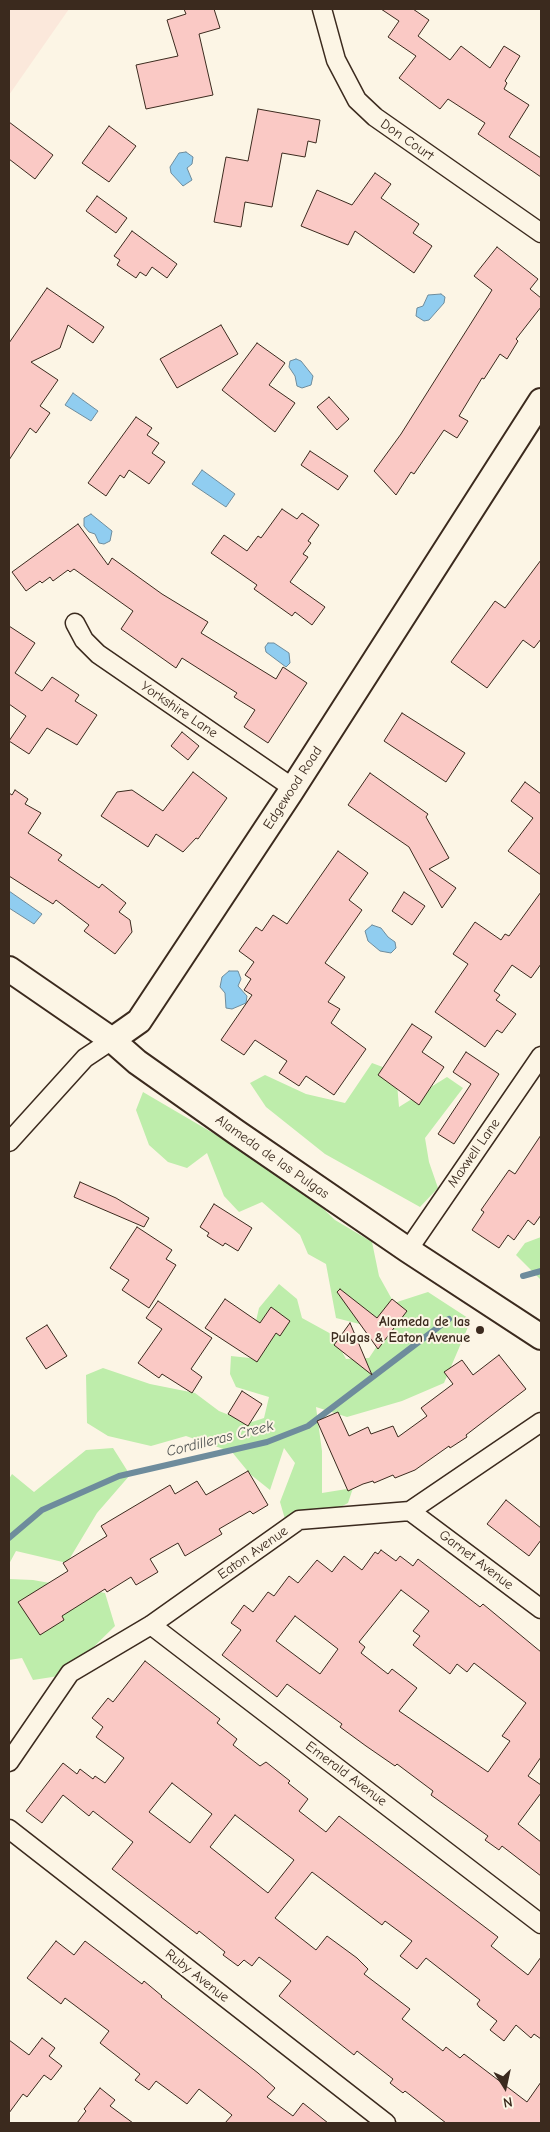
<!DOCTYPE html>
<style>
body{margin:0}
#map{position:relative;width:550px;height:2132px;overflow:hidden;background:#fcf5e5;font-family:"Comic Neue",sans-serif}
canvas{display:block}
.frame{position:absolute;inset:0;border:10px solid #3b2a1e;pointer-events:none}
.north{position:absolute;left:480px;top:2062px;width:50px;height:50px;-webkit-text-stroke:4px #fcf5e5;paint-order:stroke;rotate:170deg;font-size:14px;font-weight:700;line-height:20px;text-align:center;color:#3b2a1e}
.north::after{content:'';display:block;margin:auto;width:18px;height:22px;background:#3b2a1e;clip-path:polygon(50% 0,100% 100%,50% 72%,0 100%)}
</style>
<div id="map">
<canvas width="550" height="2132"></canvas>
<div class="frame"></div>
<div class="north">N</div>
</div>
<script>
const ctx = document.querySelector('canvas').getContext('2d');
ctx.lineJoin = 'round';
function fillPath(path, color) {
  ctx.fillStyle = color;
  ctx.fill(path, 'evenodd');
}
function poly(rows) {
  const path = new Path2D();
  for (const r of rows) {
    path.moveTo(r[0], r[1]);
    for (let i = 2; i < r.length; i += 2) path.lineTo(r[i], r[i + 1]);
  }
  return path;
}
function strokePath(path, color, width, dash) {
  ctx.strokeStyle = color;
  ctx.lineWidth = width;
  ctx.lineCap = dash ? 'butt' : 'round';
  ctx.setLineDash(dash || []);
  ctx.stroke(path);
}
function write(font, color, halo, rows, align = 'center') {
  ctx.font = font + ' "Comic Neue",sans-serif';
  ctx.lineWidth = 4;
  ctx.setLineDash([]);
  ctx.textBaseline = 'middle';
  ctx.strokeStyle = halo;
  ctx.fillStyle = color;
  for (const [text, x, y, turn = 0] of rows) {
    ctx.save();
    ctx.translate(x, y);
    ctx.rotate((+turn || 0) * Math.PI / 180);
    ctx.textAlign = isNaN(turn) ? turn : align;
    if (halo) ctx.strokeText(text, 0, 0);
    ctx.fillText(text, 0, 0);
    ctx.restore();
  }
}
fillPath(poly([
 [9,9,69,9,9,95]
]), '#fbe8db');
fillPath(poly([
 [372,1063,396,1072,399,1107,447,1077,463,1088,425,1138,429,1162,438,1188,420,1207,325,1154,266,1107,250,1083,265,1075,306,1094,345,1103],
 [143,1092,293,1180,335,1220,372,1242,379,1276,394,1303,428,1292,471,1320,444,1383,402,1401,347,1417,316,1407,322,1451,322,1493,353,1488,348,1503,331,1512,285,1519,280,1502,295,1463,284,1448,270,1490,250,1474,232,1452,186,1436,151,1446,108,1436,87,1423,86,1375,103,1368,150,1384,195,1393,219,1411,249,1423,264,1418,269,1397,236,1387,230,1374,231,1356,259,1359,252,1338,259,1308,279,1284,297,1299,302,1318,333,1335,346,1359,369,1358,387,1331,336,1318,326,1264,308,1254,300,1235,262,1202,239,1212,224,1196,207,1153,187,1168,168,1162,149,1145,136,1110],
 [541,1237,541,1280,516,1255,525,1243],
 [113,1448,130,1475,97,1513,67,1563,16,1551,9,1564,9,1479,12,1474,34,1492,86,1450],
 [9,1579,33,1580,105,1593,115,1626,65,1675,33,1680,22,1658,9,1660]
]), '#beedab');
const water = poly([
 [186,152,193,157,192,164,187,168,192,180,183,186,171,173,170,167,179,153,186,152],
 [441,294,445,297,444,303,429,320,424,321,416,316,417,308,423,306,428,295,441,294],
 [296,359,301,361,313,376,311,385,302,388,297,386,295,376,289,367,290,361,296,359],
 [73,393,98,411,91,421,65,405,73,393],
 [202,470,235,494,226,507,192,484,202,470],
 [91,514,112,531,110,541,104,544,99,543,95,534,89,532,84,526,84,518,91,514],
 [268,643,274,643,289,653,290,663,286,667,266,652,265,647,268,643],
 [9,891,42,914,34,924,9,908,9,891],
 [372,925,381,928,388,937,395,942,396,948,391,953,380,951,368,941,365,931,372,925],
 [229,971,238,971,241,979,238,986,247,996,246,1003,232,1009,226,1008,225,993,220,987,222,977,229,971]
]);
fillPath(water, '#90cdf0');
strokePath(water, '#6e8c9c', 1);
strokePath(poly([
 [523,1276,541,1271],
 [9,1538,42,1510,119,1476,267,1442,308,1426,449,1319]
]), '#6e8c9c', 6);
const building = poly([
 [184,9,214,9,220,28,199,34,213,95,146,109,136,65,178,56,167,20,186,14,184,9],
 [381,9,413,9,429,20,418,36,450,60,461,46,490,68,504,46,520,56,505,81,507,83,504,89,529,105,509,137,541,158,541,177,478,134,485,123,448,99,440,109,399,78,416,56,388,37,399,21,381,9],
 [258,109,320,120,316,143,308,141,305,157,282,153,272,207,245,202,241,227,214,222,226,157,248,161,258,109],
 [9,122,53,155,35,179,9,159,9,122],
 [109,126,136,146,109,182,82,163,109,126],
 [375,173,391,184,381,198,419,224,413,233,432,246,414,273,355,231,348,245,301,226,317,190,352,205,375,173],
 [97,196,127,218,116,233,86,211,97,196],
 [132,231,177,264,167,278,152,267,146,276,140,272,136,278,117,265,120,260,114,256,132,231],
 [497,247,538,279,530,289,541,298,541,307,516,339,518,341,507,359,500,354,484,379,482,378,459,416,468,421,457,438,444,430,414,474,411,472,396,495,374,471,401,434,492,290,474,276,497,247],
 [47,288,104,327,93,343,68,325,60,348,31,362,58,380,40,406,50,413,36,433,30,428,9,460,9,343,47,288],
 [221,325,238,354,177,388,160,359,221,325],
 [257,343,285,363,269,385,295,403,275,432,222,390,257,343],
 [329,397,349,419,337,430,317,407,329,397],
 [136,417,152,428,147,435,159,443,152,453,165,462,149,484,129,470,124,478,120,475,106,496,88,483,136,417],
 [310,451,348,476,338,490,301,465,310,451],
 [282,509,297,519,302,513,319,525,308,541,311,543,303,554,308,557,290,582,325,607,312,625,295,612,292,616,254,589,257,585,211,553,224,535,247,551,258,536,261,538,282,509],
 [78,524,108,565,112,558,162,594,208,622,201,633,276,679,283,667,307,683,268,743,244,727,255,710,234,697,237,693,182,658,176,668,121,629,133,611,74,569,70,572,68,570,53,581,50,577,42,583,40,581,26,591,12,572,78,524],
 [541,560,541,639,534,648,523,640,487,688,451,662,495,601,505,608,541,560],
 [9,626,35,643,15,673,42,691,52,677,79,695,75,701,97,715,77,745,47,728,29,754,9,741,26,716,9,704,9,626],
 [402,713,465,753,446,782,384,741,402,713],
 [182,732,199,746,188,760,171,746,182,732],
 [193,772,227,798,198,839,196,838,183,852,156,834,148,847,101,816,117,792,132,790,163,811,193,772],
 [370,773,428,814,426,817,449,858,429,869,456,888,442,908,409,847,348,805,370,773],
 [525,782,541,794,541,875,508,851,533,818,511,801,525,782],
 [15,790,28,799,25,804,41,813,28,833,62,855,58,860,99,888,102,884,126,903,119,912,130,920,132,932,115,954,84,931,89,925,56,900,53,904,9,876,9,793,12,795,15,790],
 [338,851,368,873,349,900,362,910,325,963,345,977,328,1002,340,1009,331,1023,366,1049,334,1095,306,1076,299,1086,279,1073,287,1061,255,1040,244,1055,221,1040,252,995,244,990,251,979,245,975,254,962,239,951,256,927,262,931,273,915,287,924,338,851],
 [404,892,425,906,412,925,392,911,404,892],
 [541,892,541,964,531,978,512,965,494,991,500,995,496,1000,516,1014,502,1033,497,1030,485,1047,435,1012,468,964,453,954,475,922,501,940,505,934,509,936,541,892],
 [412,1024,432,1037,422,1052,444,1067,419,1105,378,1075,412,1024],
 [466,1052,499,1074,454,1144,438,1134,471,1084,453,1072,466,1052],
 [541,1135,541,1215,534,1225,528,1220,514,1240,508,1235,499,1248,472,1230,484,1212,481,1210,509,1170,515,1174,541,1135],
 [80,1182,116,1198,149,1218,144,1227,74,1197,80,1182],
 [214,1204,252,1228,238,1251,225,1243,223,1246,207,1236,209,1233,200,1227,214,1204],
 [137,1227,172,1250,166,1259,176,1265,149,1308,122,1290,129,1280,110,1268,137,1227],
 [340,1289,377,1318,392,1299,407,1311,378,1349,337,1292,340,1289],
 [225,1299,260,1323,271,1307,290,1321,280,1336,276,1333,257,1362,205,1328,225,1299],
 [158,1301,212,1338,191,1369,202,1377,192,1393,162,1374,159,1378,138,1363,162,1329,146,1318,158,1301],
 [350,1323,372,1375,334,1345,350,1323],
 [47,1325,67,1356,46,1369,26,1338,47,1325],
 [499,1355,526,1389,466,1435,467,1437,450,1448,449,1446,415,1470,395,1478,393,1475,374,1483,373,1481,363,1484,348,1491,317,1421,338,1412,349,1436,368,1427,371,1434,393,1426,398,1437,427,1416,421,1408,453,1384,444,1372,462,1360,473,1375,499,1355],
 [242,1391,262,1404,248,1426,228,1414,242,1391],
 [248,1471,268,1505,253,1514,250,1511,219,1529,222,1534,185,1556,178,1543,150,1559,158,1572,136,1585,131,1577,107,1592,105,1589,62,1616,64,1620,40,1635,18,1602,68,1571,63,1563,107,1536,101,1526,170,1485,175,1494,197,1481,206,1495,248,1471],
 [506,1500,541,1528,541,1540,529,1556,487,1524,506,1500],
 [381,1550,396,1561,400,1556,413,1566,418,1559,480,1607,483,1604,541,1652,541,1757,528,1776,541,1785,541,1793,518,1824,541,1842,541,1876,502,1846,499,1850,485,1840,488,1836,431,1795,433,1791,397,1764,395,1766,366,1746,340,1727,342,1724,287,1684,277,1697,222,1655,241,1630,231,1623,244,1605,253,1612,268,1592,274,1596,289,1576,298,1583,317,1560,332,1572,344,1556,362,1570,375,1552,378,1554,381,1550],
 [401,1590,429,1611,413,1631,420,1636,413,1645,450,1674,457,1664,467,1672,474,1663,526,1703,502,1736,510,1741,488,1772,399,1711,417,1688,392,1669,388,1674,361,1653,365,1647,359,1642,401,1590],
 [295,1616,338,1649,320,1674,276,1641,295,1616],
 [145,1661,220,1719,217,1723,237,1739,233,1745,260,1766,266,1762,290,1781,288,1783,308,1799,299,1811,326,1832,339,1816,498,1937,491,1946,528,1975,541,1957,541,2039,534,2034,531,2038,516,2025,504,2041,490,2030,497,2021,479,2007,477,2004,480,2000,426,1958,417,1969,400,1956,412,1941,385,1921,382,1925,312,1872,275,1918,316,1950,327,1936,357,1958,368,1969,364,1974,410,2009,402,2019,443,2051,446,2047,460,2058,464,2054,527,2102,541,2082,541,2123,446,2123,405,2091,403,2093,390,2083,393,2079,357,2051,354,2055,279,1996,291,1981,259,1957,252,1966,244,1960,238,1966,223,1955,225,1952,199,1931,197,1934,112,1869,133,1842,93,1811,89,1816,63,1795,42,1823,26,1811,63,1763,77,1774,80,1769,93,1779,95,1776,105,1783,124,1758,96,1737,103,1727,92,1718,108,1698,113,1702,145,1661],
 [172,1783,212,1814,190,1843,149,1812,172,1783],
 [235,1815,294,1860,268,1893,210,1847,235,1815],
 [56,1941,74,1955,85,1941,142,1984,144,1981,162,1996,161,1997,258,2073,275,2088,267,2097,293,2116,303,2103,328,2123,225,2123,232,2115,199,2089,187,2104,156,2081,149,2090,135,2080,140,2074,100,2043,109,2031,65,1998,61,2004,27,1978,56,1941],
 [42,2038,55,2048,49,2056,62,2066,51,2080,44,2075,27,2097,23,2094,9,2113,9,2040,29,2055,42,2038],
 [100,2088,115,2100,110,2106,133,2123,77,2123,86,2111,84,2109,100,2088]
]);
fillPath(building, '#fac9c5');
strokePath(building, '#3b2a1e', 1);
const minor = poly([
 [322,9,336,60,357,100,375,117,541,233],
 [75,623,84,640,98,654,293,788],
 [9,1142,85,1058,112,1040],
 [408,1250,541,1056],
 [410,1511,541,1609],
 [151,1625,541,1924],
 [9,1762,70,1673,151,1625,299,1520,410,1511,541,1422],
 [9,1829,386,2123]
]);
const secondary = poly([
 [9,969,112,1040,137,1062,236,1132,408,1250,541,1337],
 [112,1040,139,1021,290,793,541,401]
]);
strokePath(minor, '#3b2a1e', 21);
strokePath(secondary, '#3b2a1e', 28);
strokePath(minor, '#fcf5e5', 18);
strokePath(secondary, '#fcf5e5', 24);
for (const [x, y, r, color] of [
 [480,1330,5,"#3b2a1e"]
]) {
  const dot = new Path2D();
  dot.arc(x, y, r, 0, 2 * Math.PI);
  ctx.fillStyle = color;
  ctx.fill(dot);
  strokePath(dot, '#fcf5e5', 2);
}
write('14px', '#3b2a1e', '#fcf5e5', [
 ["Don Court",407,140,35],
 ["Yorkshire Lane",179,710,34],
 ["Edgewood Road",293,788,-57],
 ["Maxwell Lane",474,1153,-55],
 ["Alameda de las Pulgas",272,1157,35],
 ["Eaton Avenue",253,1553,-35],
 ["Garnet Avenue",476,1560,37],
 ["Emerald Avenue",346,1774,37],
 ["Ruby Avenue",197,1976,38]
]);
write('bold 14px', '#3b2a1e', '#fcf5e5', [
 ["Alameda de las",470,1322],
 ["Pulgas & Eaton Avenue",470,1338]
], 'right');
write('italic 15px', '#505352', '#fcf5e5', [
 ["Cordilleras Creek",220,1439,-14]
]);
</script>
